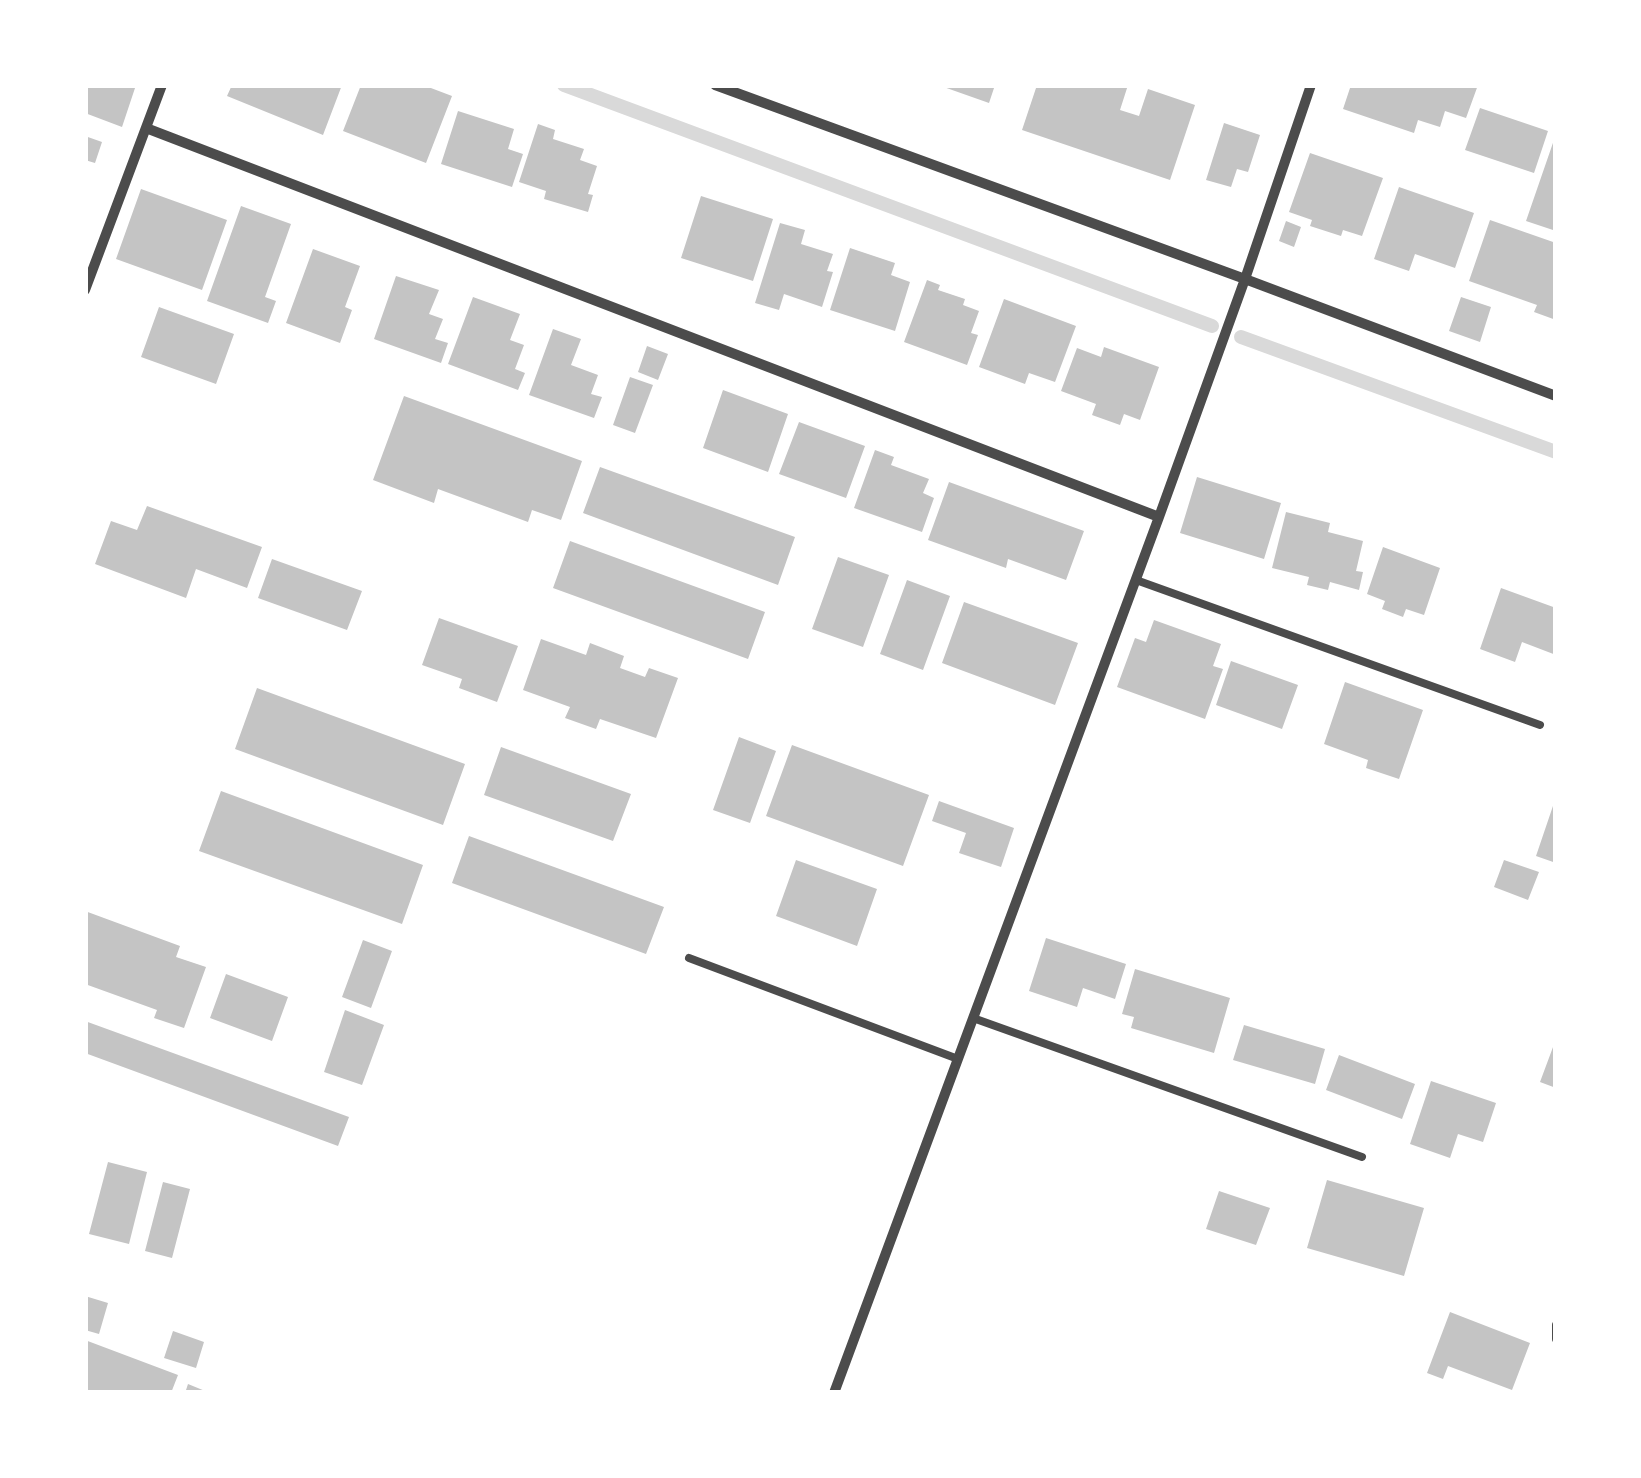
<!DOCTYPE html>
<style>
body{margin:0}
#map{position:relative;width:1641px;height:1478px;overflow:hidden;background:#fff;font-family:"Roboto Serif",serif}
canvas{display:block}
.frame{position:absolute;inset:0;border:88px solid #fff;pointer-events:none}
</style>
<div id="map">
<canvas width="1641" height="1478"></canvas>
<div class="frame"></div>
</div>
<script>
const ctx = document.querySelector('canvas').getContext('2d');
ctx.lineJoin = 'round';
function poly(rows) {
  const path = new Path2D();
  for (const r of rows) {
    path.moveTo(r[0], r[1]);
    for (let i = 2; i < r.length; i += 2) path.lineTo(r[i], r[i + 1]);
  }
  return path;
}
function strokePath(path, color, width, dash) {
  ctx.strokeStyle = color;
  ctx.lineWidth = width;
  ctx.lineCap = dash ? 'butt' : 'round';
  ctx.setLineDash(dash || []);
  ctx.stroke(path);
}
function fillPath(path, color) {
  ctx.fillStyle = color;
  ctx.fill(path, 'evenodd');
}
strokePath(poly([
 [564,85,1212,326],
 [1241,337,1556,452]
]), '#d9d9d9', 14);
fillPath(poly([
 [85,85,136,85,122,127,85,113],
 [232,85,342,85,323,135,227,96],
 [361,85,423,85,452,96,426,163,343,131],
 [938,85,995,85,989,103],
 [1037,85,1128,85,1120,110,1139,116,1148,89,1195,105,1170,180,1022,130],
 [1351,85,1478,85,1466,118,1445,111,1440,127,1418,120,1414,133,1343,109],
 [1480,108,1548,131,1534,173,1465,150],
 [458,111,514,129,508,149,523,154,512,187,441,164],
 [1224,123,1260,135,1248,172,1237,169,1231,187,1206,180],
 [538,124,555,130,553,139,584,149,580,160,597,166,588,194,593,195,588,212,544,199,546,191,519,182],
 [85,136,102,142,95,163,85,160],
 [1555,137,1556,137,1556,231,1526,221],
 [1310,153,1383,178,1362,236,1343,230,1341,236,1310,226,1312,220,1289,212],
 [1399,187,1474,213,1455,268,1415,254,1409,271,1374,259],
 [141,189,227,220,202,290,116,259],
 [701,196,773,219,753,281,681,258],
 [241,206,291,224,265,297,276,301,268,323,207,301],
 [1490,220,1556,243,1556,320,1534,312,1537,305,1469,281],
 [1286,221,1301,227,1294,247,1279,241],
 [780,223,805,230,801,244,833,254,827,271,833,272,822,307,784,294,779,310,755,303],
 [850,248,895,263,891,275,910,282,895,331,830,310],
 [313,249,360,266,345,307,352,310,340,343,286,323],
 [396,276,439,290,429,314,443,319,435,339,448,343,441,363,374,339],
 [927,280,940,285,938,290,965,299,963,305,979,311,971,333,978,335,967,365,904,342],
 [473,297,520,314,510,340,524,345,515,369,525,373,518,390,448,364],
 [1461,297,1491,307,1480,342,1449,331],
 [1004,299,1076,326,1055,382,1029,373,1025,384,979,367],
 [159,307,234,334,216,384,141,357],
 [553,329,581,339,571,365,598,375,591,394,602,397,594,418,529,395],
 [647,346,668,354,658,380,638,372],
 [1104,347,1159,367,1140,420,1124,414,1120,425,1092,415,1096,404,1061,391,1077,348,1101,357],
 [630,377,653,385,635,433,613,425],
 [723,390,788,414,768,472,703,448],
 [404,396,582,461,561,520,532,510,528,522,438,489,434,503,373,480],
 [799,422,865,446,846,498,779,474],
 [875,450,894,457,891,465,929,479,923,493,934,498,922,532,854,508],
 [600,467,795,537,778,585,583,513],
 [1197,477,1281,503,1264,559,1180,533],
 [949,482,1084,531,1066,580,1008,559,1006,568,928,540],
 [147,506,262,547,247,588,196,569,186,598,95,564,111,521,137,530],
 [1286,512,1330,523,1328,532,1363,541,1356,571,1363,572,1359,590,1330,582,1328,590,1307,585,1309,577,1272,568],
 [570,541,765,612,748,659,553,588],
 [1383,547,1440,568,1424,615,1406,609,1403,617,1382,609,1385,601,1367,594],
 [838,557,889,575,863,647,812,629],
 [272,559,362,591,347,630,258,598],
 [907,580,950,596,923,670,880,654],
 [1501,588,1556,608,1556,655,1522,642,1515,662,1480,649],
 [964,602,1078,643,1055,705,942,663],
 [439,618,518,646,497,702,459,688,462,679,422,665],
 [1154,620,1221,644,1213,666,1223,669,1205,719,1117,687,1135,638,1146,642],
 [541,639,586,655,590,643,624,656,620,668,645,677,649,668,678,678,656,738,600,719,596,729,565,718,570,707,523,690],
 [1231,661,1298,685,1282,729,1216,705],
 [1345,682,1423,710,1399,779,1366,768,1368,760,1324,744],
 [257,688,465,764,443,825,235,749],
 [739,737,776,751,750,823,713,810],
 [792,745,929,795,903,866,766,816],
 [501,747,631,794,613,841,484,795],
 [221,791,423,865,402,924,199,851],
 [1555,800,1556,800,1556,863,1536,856],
 [939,801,1014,828,1001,867,959,853,966,833,932,821],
 [469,836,664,907,646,954,452,883],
 [796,860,877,889,857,946,776,916],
 [1504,860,1539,872,1528,900,1494,887],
 [85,911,180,946,176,957,206,967,184,1028,154,1018,157,1010,85,984],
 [1046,938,1126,964,1115,999,1083,988,1077,1007,1029,991],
 [363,940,392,951,371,1008,342,997],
 [1135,969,1230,998,1214,1053,1131,1028,1134,1017,1122,1014],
 [226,974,288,997,272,1041,210,1018],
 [345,1010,384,1025,362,1085,324,1072],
 [85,1021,349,1117,338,1146,85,1053],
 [1244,1025,1325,1049,1315,1084,1233,1060],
 [1556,1039,1556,1088,1540,1082],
 [1339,1055,1415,1084,1402,1119,1326,1090],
 [1431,1081,1496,1103,1483,1142,1458,1134,1450,1158,1410,1144],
 [108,1162,147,1172,129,1244,89,1234],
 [1327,1180,1424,1208,1404,1276,1307,1248],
 [163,1182,190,1189,172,1258,145,1251],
 [1219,1191,1270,1208,1256,1245,1206,1229],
 [85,1296,108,1303,99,1334,85,1330],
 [1450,1312,1530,1343,1512,1390,1448,1366,1443,1379,1427,1373],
 [173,1331,204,1342,196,1368,164,1358],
 [85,1340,178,1375,171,1393,85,1392],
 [188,1384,210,1393,185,1393]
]), '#c4c4c4');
strokePath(poly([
 [1136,580,1540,725],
 [689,958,958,1059],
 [973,1018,1362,1157],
 [1556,1325,1556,1339]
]), '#4c4c4c', 8);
strokePath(poly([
 [715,85,1245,279,1556,396],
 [146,128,1159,517],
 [85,290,162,85],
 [834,1393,1159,517,1245,279,1311,85]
]), '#4c4c4c', 10);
</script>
